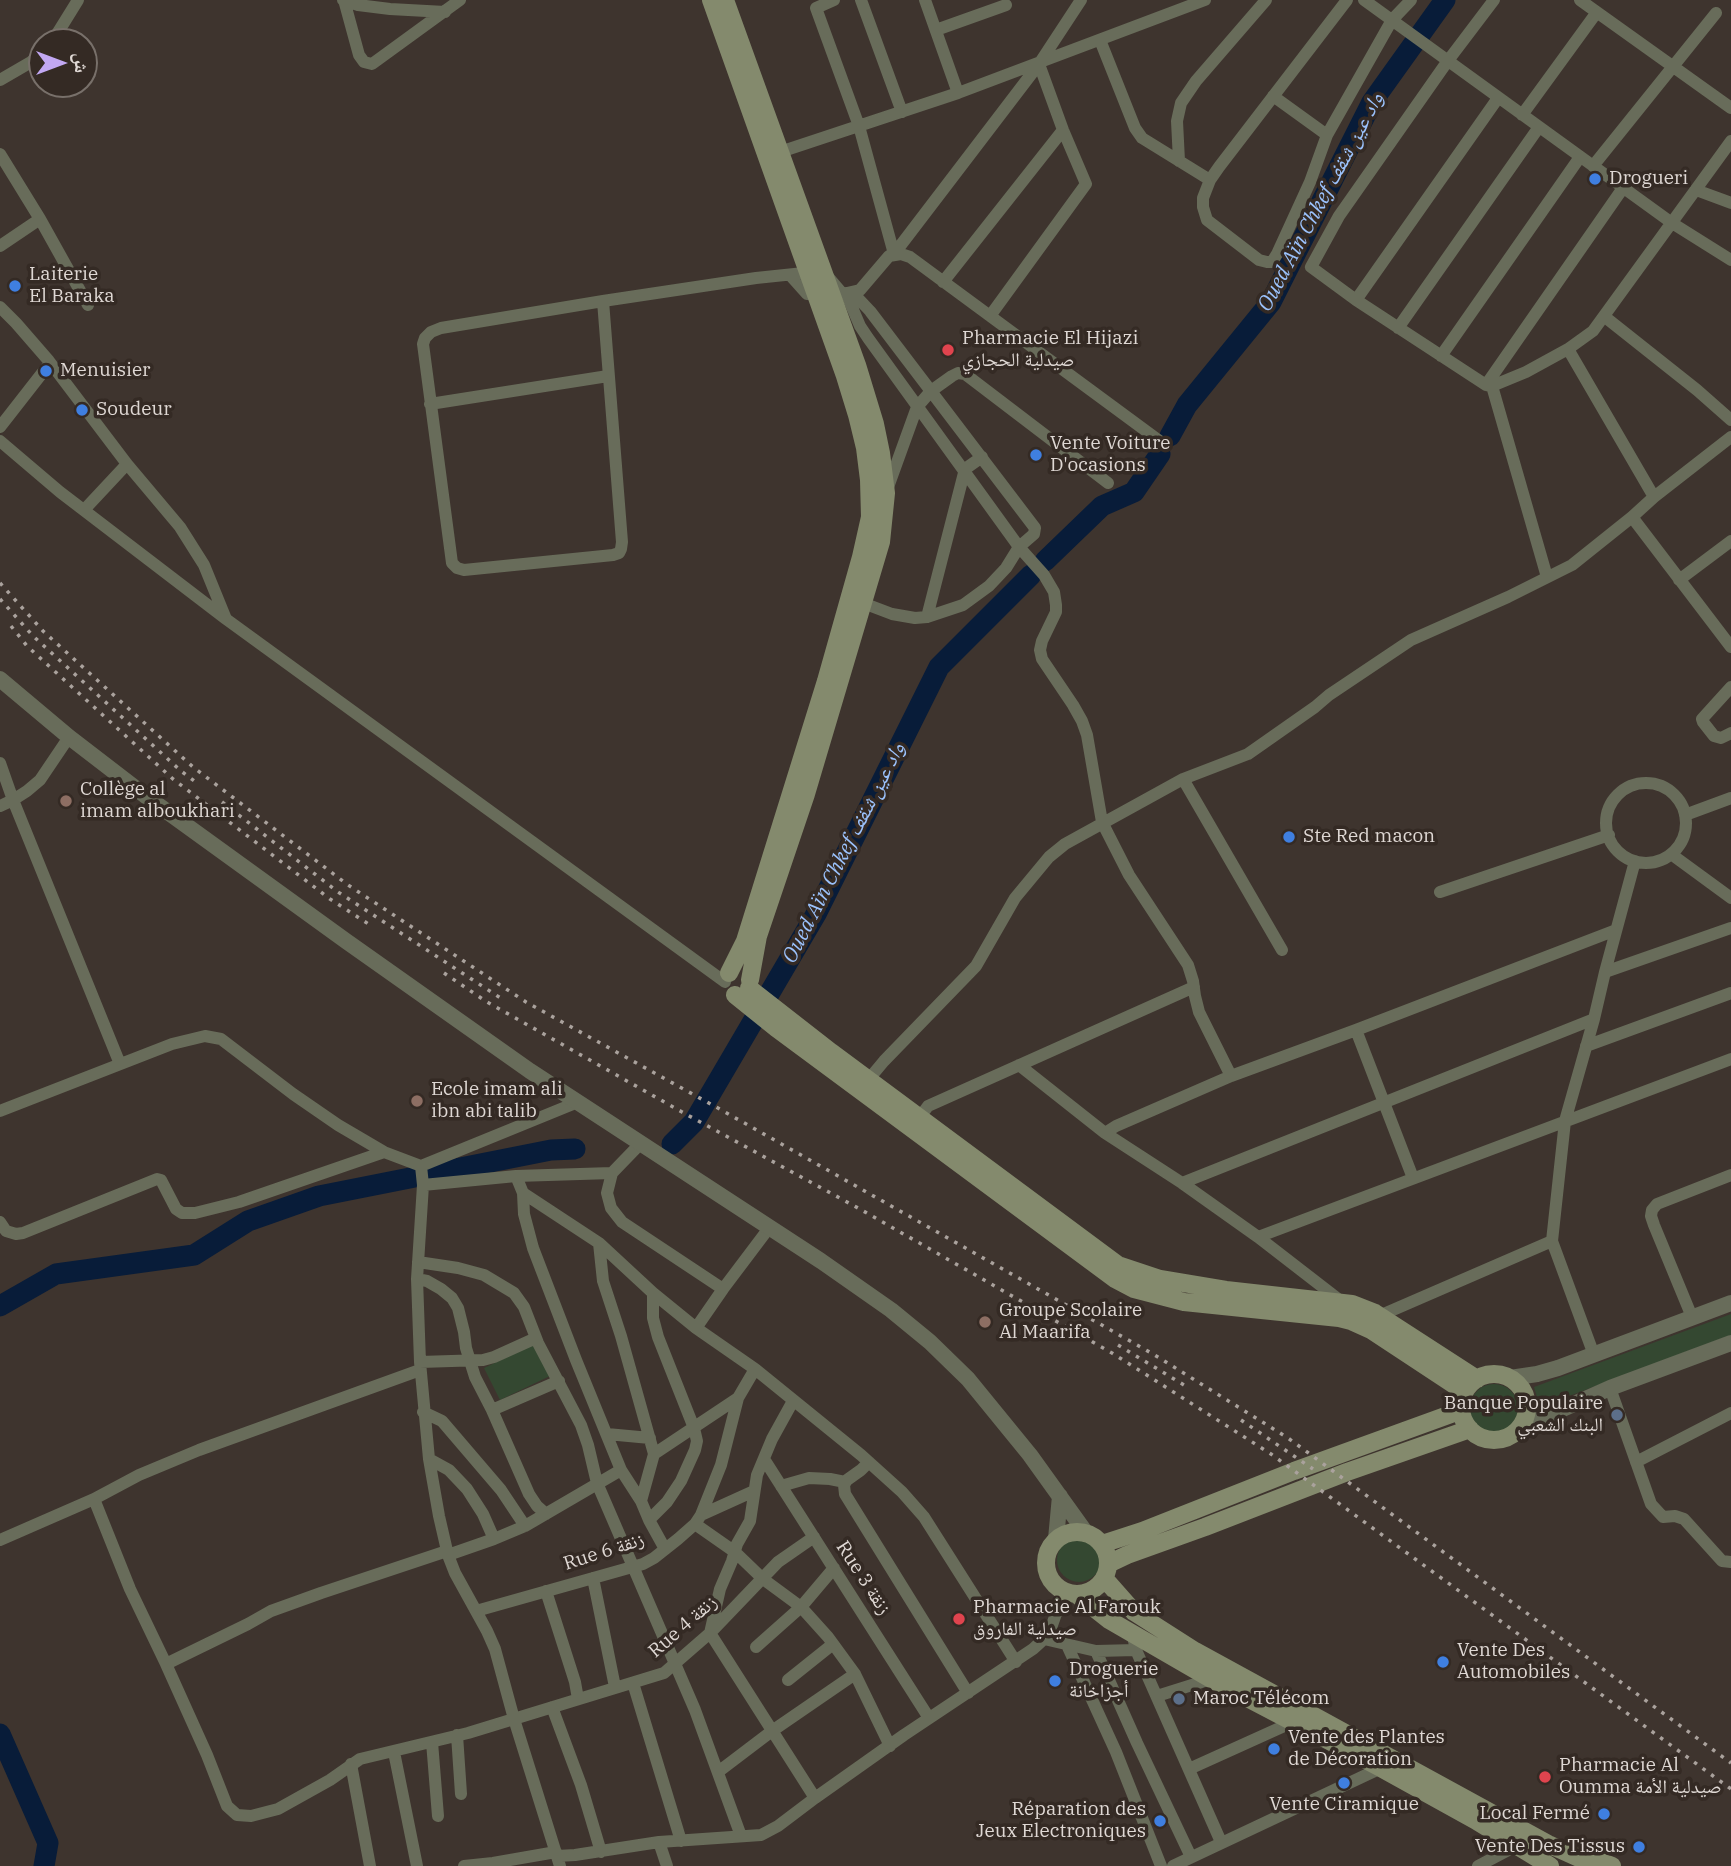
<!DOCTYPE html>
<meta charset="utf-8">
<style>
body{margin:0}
#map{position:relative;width:1731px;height:1866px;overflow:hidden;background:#3e342e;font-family:"IBM Plex Serif","Noto Naskh Arabic",serif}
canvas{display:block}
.north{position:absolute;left:28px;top:28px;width:70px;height:70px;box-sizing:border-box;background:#342a24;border:2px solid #78706a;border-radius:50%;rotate:90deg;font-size:19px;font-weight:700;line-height:28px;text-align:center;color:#dfd8d4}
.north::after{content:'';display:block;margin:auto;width:24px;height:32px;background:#c2a8f3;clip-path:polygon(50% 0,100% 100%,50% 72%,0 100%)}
</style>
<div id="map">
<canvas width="1731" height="1866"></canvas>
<div class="north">ش</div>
</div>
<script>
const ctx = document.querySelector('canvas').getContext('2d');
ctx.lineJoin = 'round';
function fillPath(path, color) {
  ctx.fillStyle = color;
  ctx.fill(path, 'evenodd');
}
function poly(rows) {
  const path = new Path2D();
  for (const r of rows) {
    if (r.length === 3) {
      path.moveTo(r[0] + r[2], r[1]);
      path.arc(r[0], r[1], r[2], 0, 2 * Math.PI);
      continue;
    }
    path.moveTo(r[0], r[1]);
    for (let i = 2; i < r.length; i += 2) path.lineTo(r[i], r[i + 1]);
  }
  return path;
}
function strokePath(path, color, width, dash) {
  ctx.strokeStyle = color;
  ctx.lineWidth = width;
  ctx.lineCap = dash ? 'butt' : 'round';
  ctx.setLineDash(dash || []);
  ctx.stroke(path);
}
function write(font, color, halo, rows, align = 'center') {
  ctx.font = font + ' "IBM Plex Serif","Noto Naskh Arabic",serif';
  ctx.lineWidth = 7;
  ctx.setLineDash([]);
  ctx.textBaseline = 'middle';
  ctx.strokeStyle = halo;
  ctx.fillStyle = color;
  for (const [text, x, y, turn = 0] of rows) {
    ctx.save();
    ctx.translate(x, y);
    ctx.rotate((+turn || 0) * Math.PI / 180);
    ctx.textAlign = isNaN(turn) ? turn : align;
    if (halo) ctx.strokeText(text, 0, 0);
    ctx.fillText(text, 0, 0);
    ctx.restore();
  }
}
fillPath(poly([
 [1731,1314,1731,1335,1540,1407,1534,1387],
 [534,1344,550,1376,500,1400,484,1368],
 [1494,1408,24],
 [1079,1560,22]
]), '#344831');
strokePath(poly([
 [1170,436,1187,405,1271,302,1372,102,1445,0],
 [1045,561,1102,506,1134,492,1160,454],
 [672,1144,694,1122,816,914,939,667,1031,575],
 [0,1306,56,1274,194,1255,248,1221,319,1196,551,1150,575,1149],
 [0,1734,48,1843,44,1866]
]), '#081c39', 21);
strokePath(poly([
 [343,0,358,5,390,9,445,12],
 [344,0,359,55,364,62,372,64,460,0],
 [834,0,816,8,859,126,894,254],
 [861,0,902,112],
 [925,0,958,93],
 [1347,0,1219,167,1210,180,1203,198,1203,207,1207,220,1259,260,1267,262,1272,262,1277,254,1310,182,1327,135,1392,20,1411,0],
 [1364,0,1672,223,1731,260],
 [1494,0,1447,62,1339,216,1311,267,1356,300,1486,385,1492,386,1526,372,1568,349,1593,331,1731,141],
 [1580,0,1731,108],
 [936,30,1006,5],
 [1100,40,1135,128,1142,138,1210,180],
 [52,42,78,0],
 [0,80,31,62,42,53],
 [1273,96,1327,135],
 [1522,115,1597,12],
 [780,152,958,93,1205,0],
 [0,154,40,219,88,305],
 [1179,161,1177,121,1181,103,1196,81,1266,0],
 [1593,166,1716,13],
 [1696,190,1731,203],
 [0,246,40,219],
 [894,254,1039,64,1081,0],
 [790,275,807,294,823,292],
 [943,282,1063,130],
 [846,293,860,326,868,338,1019,547,1044,575,1054,592,1056,605,1056,612,1042,641,1040,650,1042,659,1073,705,1082,721,1087,735,1102,822,1129,875,1188,965,1193,981,1195,996,1199,1012,1231,1076],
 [847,293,860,290,889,256,901,254,910,257,1161,442],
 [853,293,870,311,1035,528,1034,534,1019,547,1006,568,989,586,963,605,927,617,915,618,892,614,863,603],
 [1356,300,1498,98],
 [603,301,622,542,621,549,619,553,613,555,464,570,457,568,452,563,423,344,425,338,431,332,441,328,603,301,756,278,823,271,840,291],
 [0,307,16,323,49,361,127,464,180,527,204,565,226,619],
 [990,316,1086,184,1063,130,1039,64],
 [1605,317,1697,390,1731,420],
 [1398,328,1539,127],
 [1568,349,1654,497],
 [1441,356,1580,157],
 [1486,385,1623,188],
 [1492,386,1547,577],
 [430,404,608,376],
 [0,427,50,363],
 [0,441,60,492,226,619,725,982],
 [887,490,917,407,931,391,952,376,958,373,965,374,1108,483],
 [84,510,127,464],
 [1632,517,1654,497,1731,437],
 [1679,580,1731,541],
 [927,617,965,469,982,457],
 [1731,687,1702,719,1703,722,1714,736,1721,738,1731,733],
 [0,763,13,800,120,1064],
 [1183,779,1282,950],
 [1646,823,40],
 [0,806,13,800,27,791,40,780,69,737],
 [1685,815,1731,798],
 [1671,854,1731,898],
 [1440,892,1609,835],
 [1605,972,1731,928],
 [1356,1030,1413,1178],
 [1586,1046,1731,993],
 [1019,1065,1105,1133],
 [869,1079,884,1061,976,966,1015,898,1049,857,1065,844,1183,779,1248,754,1315,707,1329,695,1411,640,1508,597,1572,565,1632,517,1731,647],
 [0,1111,172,1044,205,1036,221,1039,293,1094,338,1125,384,1152,421,1166,578,1102],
 [920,1117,928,1106,1194,987],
 [640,1144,612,1173,607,1193,611,1208,622,1222,723,1289,769,1228],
 [421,1166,423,1185,417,1279,420,1362,429,1459,439,1516,448,1555,455,1573,487,1631,495,1649,514,1719,560,1866],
 [516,1176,523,1193,524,1214,533,1248,576,1360,621,1470,641,1501,649,1520,665,1549],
 [1182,1183,1594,1019],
 [423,1185,516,1176,612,1173],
 [523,1193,599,1243,653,1293,696,1328,755,1369,861,1455,902,1492,924,1517,1016,1662],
 [0,1222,6,1231,16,1234,23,1233,157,1179,161,1180,176,1209,182,1213,195,1213,239,1202,384,1152],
 [1258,1237,1731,1059],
 [599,1243,603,1281,621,1336,654,1454,641,1501],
 [418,1262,458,1268,484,1275,514,1293,524,1307,538,1343,581,1425,588,1445,597,1483,695,1710,741,1836],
 [417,1279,427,1281,441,1289,452,1298,458,1308,464,1332,466,1348,475,1377,492,1410,529,1494,537,1506,546,1514],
 [1342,1302,1258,1237,1182,1183,1105,1133,1116,1126,1231,1076,1356,1030,1616,930],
 [1379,1316,1552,1241],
 [1692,1317,1654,1225,1651,1216,1652,1210,1657,1204,1731,1175],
 [696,1328,723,1289],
 [1594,1355,1552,1241,1565,1121,1594,1019,1605,972,1635,861],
 [420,1362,483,1360,494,1357,536,1338],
 [420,1370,199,1450,139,1475,94,1499,130,1589,166,1664,248,1624,271,1611,321,1593,447,1551],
 [1610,1388,1651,1504,1663,1517,1675,1516,1684,1519,1722,1561,1731,1562],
 [793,1401,772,1439,757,1475,750,1521,737,1544,732,1561,720,1589,710,1633,815,1798],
 [492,1410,559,1381],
 [423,1412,442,1421,501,1490,525,1526],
 [607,1434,650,1438],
 [654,1454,738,1398],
 [429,1459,449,1470,467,1489,483,1514,494,1539],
 [764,1459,929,1718],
 [869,1462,861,1470,847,1480,844,1485,845,1494,968,1693],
 [1636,1462,1731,1413],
 [781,1486,809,1478,830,1479,845,1482],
 [701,1515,754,1491],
 [649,1520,667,1502,681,1481,695,1450,697,1441,694,1428,658,1337,653,1318,653,1293],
 [695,1524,735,1552,763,1579,801,1607,828,1637,855,1674,890,1746],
 [0,1540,94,1499],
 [448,1555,494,1539,525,1526,621,1470],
 [593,1578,615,1687],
 [546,1591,575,1682,578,1699],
 [476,1611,643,1564,654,1558,678,1539,695,1524,701,1515,721,1465,738,1398,755,1369],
 [1132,1632,1136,1650,1221,1842],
 [1044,1639,1096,1651,1136,1650],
 [1067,1645,1116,1752,1161,1866],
 [756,1647,801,1607,834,1568],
 [1096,1651,1137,1743,1191,1857],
 [166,1664,207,1755,227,1806,237,1815,251,1816,278,1809,330,1780,360,1759,468,1733,664,1673,710,1633,778,1562,814,1537],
 [788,1680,833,1644],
 [633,1683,681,1841],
 [1157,1696,1211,1679],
 [552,1707,581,1785,601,1852],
 [457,1735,461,1794],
 [432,1742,438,1816],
 [394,1752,417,1866],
 [351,1764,370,1866],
 [1189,1769,1293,1722],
 [718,1772,772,1731,855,1674],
 [659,1842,667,1866],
 [557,1856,575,1855,659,1842,761,1835,778,1826,815,1798,904,1735,1033,1649,1044,1639,1051,1628,1064,1591],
 [464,1866,493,1863,556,1852],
 [1173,1866,1381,1768],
 [1478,1866,1518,1845]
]), '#686c5a', 12);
strokePath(poly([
 [0,679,69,737,147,797,346,941,530,1071,821,1261,891,1310,930,1342,968,1379,1030,1455,1086,1533],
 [1510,1378,1537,1374,1558,1368,1731,1303],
 [1520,1428,1610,1388,1731,1343],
 [1056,1539,1060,1496]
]), '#686c5a', 16);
strokePath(poly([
 [711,0,845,376,857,415,865,448,869,480,870,517,861,557,826,681,745,941,729,973],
 [725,0,857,365,875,424,881,453,886,493,881,542,806,794,758,936,750,980],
 [749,988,831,1052,1118,1265,1160,1279,1226,1290,1352,1304,1375,1313,1477,1379],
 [735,995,776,1028,1115,1279,1134,1289,1184,1302,1339,1318,1351,1321,1371,1330,1465,1392],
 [1494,1407,33],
 [1077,1563,31],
 [1102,1544,1142,1531,1294,1471,1462,1410],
 [1108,1564,1127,1555,1205,1527,1347,1472,1470,1429],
 [1104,1578,1134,1612,1195,1651,1548,1844,1590,1863],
 [1076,1594,1109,1620,1211,1679,1381,1768,1475,1820,1550,1866],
 [1585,1866,1590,1863,1599,1861,1612,1866]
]), '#848a6d', 18);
strokePath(poly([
 [0,583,43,631,193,767,348,885,526,1002,716,1107,1153,1354,1288,1438,1731,1763],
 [0,599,33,636,181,771,197,783],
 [11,626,27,646,173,779,330,899,370,925],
 [222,802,338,892,502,999],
 [444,973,487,1002,682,1112,858,1208,1112,1353,1271,1454,1731,1789],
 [1118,1345,1184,1385],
 [1241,1420,1313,1469]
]), '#aaa29d', 3.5, [3.5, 7]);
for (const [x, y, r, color] of [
 [1595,179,7,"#3f7fe0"],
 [15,286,7,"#3f7fe0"],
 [948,350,7,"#e0444e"],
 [46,371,7,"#3f7fe0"],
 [82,410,7,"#3f7fe0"],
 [1036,455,7,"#3f7fe0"],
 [66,801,7,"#8d6e63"],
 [1289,837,7,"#3f7fe0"],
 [417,1101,7,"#8d6e63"],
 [985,1322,7,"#8d6e63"],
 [1617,1415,7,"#5c6f8a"],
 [959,1619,7,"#e0444e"],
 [1443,1662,7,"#3f7fe0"],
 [1055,1681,7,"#3f7fe0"],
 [1179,1699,7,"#5c6f8a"],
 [1274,1749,7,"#3f7fe0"],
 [1545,1777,7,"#e0444e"],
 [1344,1783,7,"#3f7fe0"],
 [1604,1814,7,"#3f7fe0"],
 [1160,1821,7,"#3f7fe0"],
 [1639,1847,7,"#3f7fe0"]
]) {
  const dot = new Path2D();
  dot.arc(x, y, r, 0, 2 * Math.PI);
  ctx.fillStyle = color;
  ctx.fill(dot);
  strokePath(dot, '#342a24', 2.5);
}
write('19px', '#dfd8d4', '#342a24', [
 ["Drogueri",1609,179],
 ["Laiterie",29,275],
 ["El Baraka",29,297],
 ["Pharmacie El Hijazi",962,339],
 ["صيدلية الحجازي",962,361],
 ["Menuisier",60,371],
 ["Soudeur",96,410],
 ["Vente Voiture",1050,444],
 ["D'ocasions",1050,466],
 ["Collège al",80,790],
 ["imam alboukhari",80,812],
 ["Ste Red macon",1303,837],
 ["Ecole imam ali",431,1090],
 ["ibn abi talib",431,1112],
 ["Groupe Scolaire",999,1311],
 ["Al Maarifa",999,1333],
 ["Banque Populaire",1603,1404,"right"],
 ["البنك الشعبي",1603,1426,"right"],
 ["Pharmacie Al Farouk",973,1608],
 ["صيدلية الفاروق",973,1630],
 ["Vente Des",1457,1651],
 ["Automobiles",1457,1673],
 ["Droguerie",1069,1670],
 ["أجزاخانة",1069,1692],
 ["Maroc Télécom",1193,1699],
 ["Vente des Plantes",1288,1738],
 ["de Décoration",1288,1760],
 ["Pharmacie Al",1559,1766],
 ["Oumma صيدلية الأمة",1559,1788],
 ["Vente Ciramique",1344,1805,"center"],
 ["Réparation des",1146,1810,"right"],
 ["Jeux Electroniques",1146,1832,"right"],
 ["Local Fermé",1590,1814,"right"],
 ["Vente Des Tissus",1625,1847,"right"]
], 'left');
write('19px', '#dfd8d4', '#342a24', [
 ["Rue 6 زنقة",604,1552,-18],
 ["Rue 3 زنقة",863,1578,57],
 ["Rue 4 زنقة",683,1627,-41]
]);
write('italic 21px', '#9bc2fc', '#342a24', [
 ["Oued Aïn Chkef واد عين شقف",1321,202,-62],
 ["Oued Aïn Chkef واد عين شقف",844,853,-63]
]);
</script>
